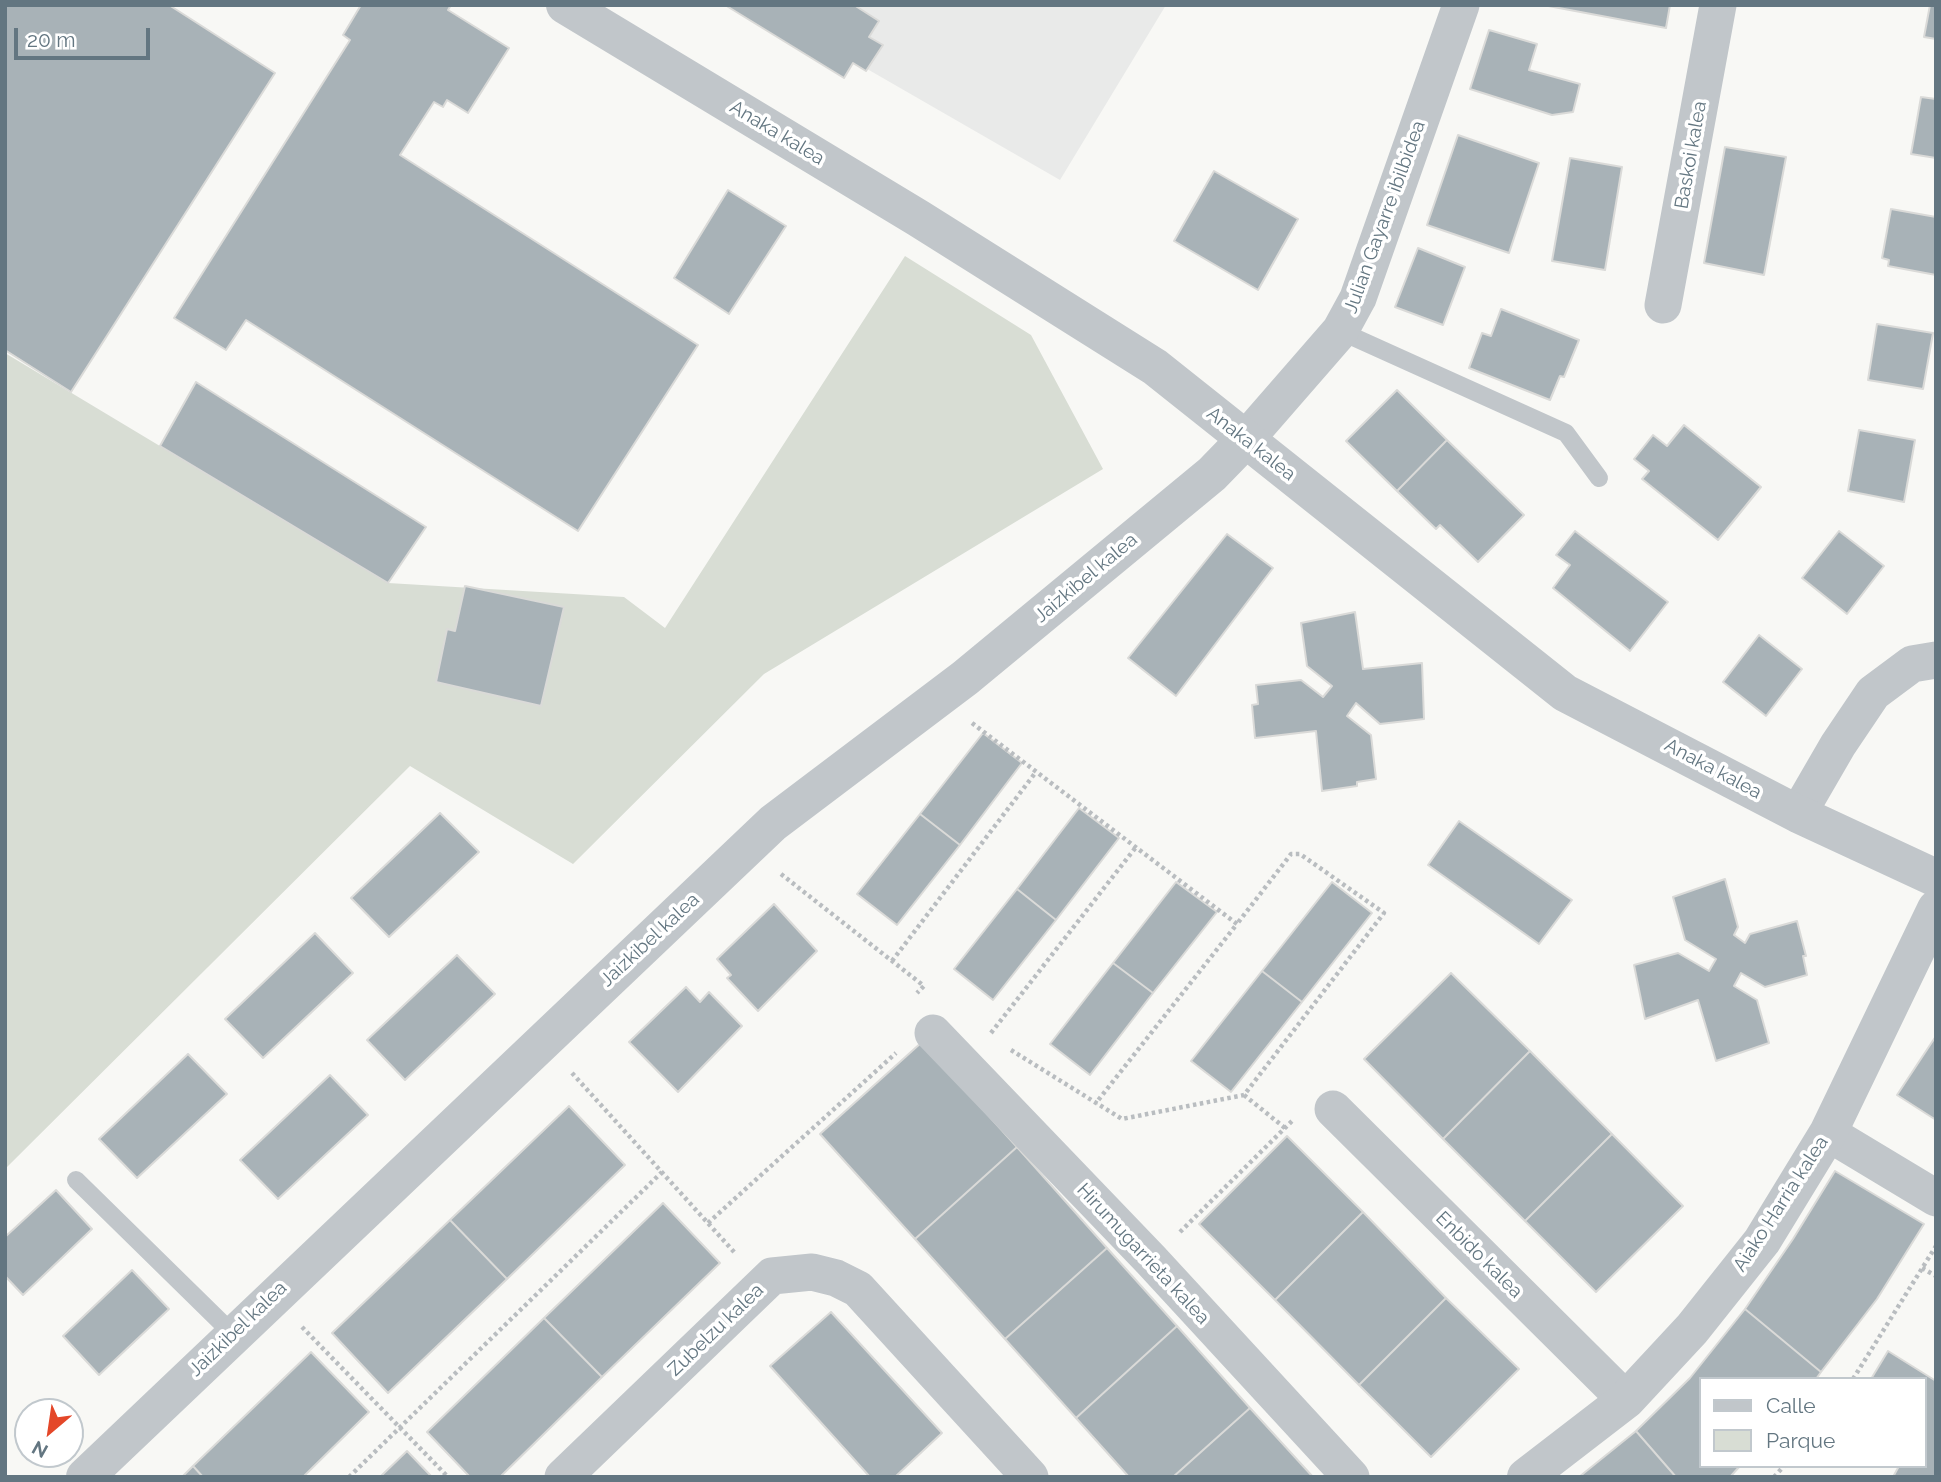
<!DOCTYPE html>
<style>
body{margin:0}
#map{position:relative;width:1941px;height:1482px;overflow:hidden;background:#f8f8f5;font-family:Raleway,sans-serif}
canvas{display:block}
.frame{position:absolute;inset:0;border:7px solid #637681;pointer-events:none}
.legend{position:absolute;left:1699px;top:1377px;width:228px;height:91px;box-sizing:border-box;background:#fff;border:2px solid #c1c8cd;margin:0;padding:9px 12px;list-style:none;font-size:21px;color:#637681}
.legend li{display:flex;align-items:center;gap:14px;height:35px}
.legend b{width:35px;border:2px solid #c1c8cd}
.north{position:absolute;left:14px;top:1398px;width:70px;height:70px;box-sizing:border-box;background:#fff;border:2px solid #c1c8cd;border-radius:50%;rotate:209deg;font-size:19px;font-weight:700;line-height:28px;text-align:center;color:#637681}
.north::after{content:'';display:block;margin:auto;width:24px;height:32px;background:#e44729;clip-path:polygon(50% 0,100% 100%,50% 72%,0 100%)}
.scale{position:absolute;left:14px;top:28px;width:136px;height:32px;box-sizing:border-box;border:4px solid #637681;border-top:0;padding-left:9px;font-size:21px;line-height:24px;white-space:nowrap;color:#637681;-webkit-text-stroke:5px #fff;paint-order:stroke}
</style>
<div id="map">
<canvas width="1941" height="1482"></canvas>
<div class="frame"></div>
<ul class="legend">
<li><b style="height:9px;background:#c1c6ca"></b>Calle</li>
<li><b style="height:19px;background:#d8ddd4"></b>Parque</li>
</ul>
<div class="north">N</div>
<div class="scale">20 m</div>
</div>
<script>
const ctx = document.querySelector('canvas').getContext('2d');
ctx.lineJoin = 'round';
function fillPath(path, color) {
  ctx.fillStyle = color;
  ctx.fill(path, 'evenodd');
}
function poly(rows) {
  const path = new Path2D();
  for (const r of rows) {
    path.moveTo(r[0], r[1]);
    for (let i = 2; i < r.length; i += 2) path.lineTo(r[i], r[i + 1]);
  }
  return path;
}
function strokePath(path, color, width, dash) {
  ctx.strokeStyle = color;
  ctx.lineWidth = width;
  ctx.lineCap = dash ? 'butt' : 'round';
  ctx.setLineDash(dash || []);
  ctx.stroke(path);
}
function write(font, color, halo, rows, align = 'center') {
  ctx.font = font + ' Raleway,sans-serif';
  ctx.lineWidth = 7;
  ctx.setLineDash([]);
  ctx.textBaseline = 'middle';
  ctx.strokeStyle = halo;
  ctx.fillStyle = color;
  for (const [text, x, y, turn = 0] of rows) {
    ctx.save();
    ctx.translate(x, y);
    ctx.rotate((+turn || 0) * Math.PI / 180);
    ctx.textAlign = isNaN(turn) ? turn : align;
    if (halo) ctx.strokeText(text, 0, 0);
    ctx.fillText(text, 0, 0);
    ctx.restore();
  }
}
fillPath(poly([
 [756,5,1166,5,1060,180]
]), '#e9eae9');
fillPath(poly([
 [905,256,1031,335,1103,469,764,674,573,864,410,766,5,1169,5,353,388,583,624,597,665,628]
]), '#d8ddd4');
const building = poly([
 [5,5,169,5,275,73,71,392,5,350,5,5],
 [361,5,451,5,448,10,509,48,468,113,447,100,443,107,434,102,400,155,698,345,578,531,246,320,226,350,174,318,350,40,343,35,361,5],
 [725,5,854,5,879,21,869,37,883,45,866,71,853,63,844,78,725,5],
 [1543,5,1670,5,1666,28,1543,5],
 [1930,5,1936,5,1936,39,1924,37,1930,5],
 [1489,30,1537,44,1529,70,1580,84,1573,112,1552,115,1470,89,1489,30],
 [1921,97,1936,99,1936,158,1911,154,1921,97],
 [1458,135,1539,163,1509,253,1427,225,1458,135],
 [1725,147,1786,157,1764,275,1704,263,1725,147],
 [1570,158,1622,167,1605,270,1552,261,1570,158],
 [1214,171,1298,219,1258,290,1174,241,1214,171],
 [728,190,786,226,729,314,674,278,728,190],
 [1891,209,1936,217,1936,275,1888,266,1889,260,1882,258,1891,209],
 [1418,248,1465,267,1443,325,1395,307,1418,248],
 [1501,309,1579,340,1564,377,1560,376,1550,400,1469,368,1482,333,1491,336,1501,309],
 [1877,324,1933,333,1923,389,1868,380,1877,324],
 [196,382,426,527,388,583,160,446,196,382],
 [1397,390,1447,440,1397,491,1346,441,1397,390],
 [1684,425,1761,487,1718,540,1642,479,1649,471,1634,459,1653,435,1667,446,1684,425],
 [1859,430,1915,440,1904,502,1848,491,1859,430],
 [1447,440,1524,515,1478,562,1440,525,1436,529,1397,491,1447,440],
 [1575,531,1668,602,1630,651,1553,588,1570,565,1556,555,1575,531],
 [1839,531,1884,566,1847,614,1802,578,1839,531],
 [1227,534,1273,568,1176,696,1128,658,1227,534],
 [465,586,564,607,541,706,436,682,447,629,455,631,465,586],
 [1355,612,1363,669,1422,663,1424,719,1380,724,1356,703,1347,716,1371,735,1376,779,1357,782,1357,786,1322,791,1316,731,1255,738,1252,705,1258,704,1256,685,1301,680,1323,697,1332,686,1307,666,1301,623,1355,612],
 [1759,635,1802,669,1766,716,1723,682,1759,635],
 [983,733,1022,763,960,845,920,814,983,733],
 [1079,808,1119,838,1056,920,1017,889,1079,808],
 [440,813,479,852,389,937,351,898,440,813],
 [920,814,960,845,897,925,857,894,920,814],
 [1459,821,1572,900,1539,944,1428,865,1459,821],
 [1725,879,1738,927,1734,935,1745,943,1750,934,1797,921,1806,956,1803,956,1807,975,1765,987,1741,973,1734,986,1757,1000,1769,1043,1716,1061,1698,1000,1645,1019,1634,965,1678,953,1709,971,1716,959,1685,940,1673,897,1725,879],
 [1176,882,1217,912,1153,993,1113,963,1176,882],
 [1332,882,1372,913,1302,1002,1262,971,1332,882],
 [1017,889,1056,920,993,1000,954,969,1017,889],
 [774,904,817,951,758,1011,727,978,731,975,717,959,774,904],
 [315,933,353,973,263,1058,225,1019,315,933],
 [457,955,495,994,405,1080,367,1040,457,955],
 [1113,963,1153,993,1090,1075,1050,1044,1113,963],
 [1262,971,1302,1002,1231,1092,1191,1061,1262,971],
 [1451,973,1530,1051,1443,1139,1364,1059,1451,973],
 [686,987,700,1002,709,992,742,1026,678,1092,629,1042,686,987],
 [1936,1036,1936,1120,1897,1095,1936,1036],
 [922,1042,1017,1147,915,1239,820,1134,922,1042],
 [1530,1051,1612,1134,1525,1221,1443,1139,1530,1051],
 [188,1054,227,1094,137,1178,99,1139,188,1054],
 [330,1075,368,1115,278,1199,240,1160,330,1075],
 [569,1106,625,1165,507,1279,450,1220,569,1106],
 [1612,1134,1683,1206,1596,1292,1525,1221,1612,1134],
 [1287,1136,1363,1212,1275,1300,1199,1224,1287,1136],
 [1017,1147,1107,1248,1005,1339,915,1239,1017,1147],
 [1835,1171,1924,1224,1877,1299,1821,1372,1745,1309,1793,1239,1835,1171],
 [56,1190,92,1229,23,1295,5,1276,5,1237,56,1190],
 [663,1203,720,1263,602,1377,544,1318,663,1203],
 [1363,1212,1446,1298,1359,1385,1275,1300,1363,1212],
 [450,1220,507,1279,388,1393,332,1333,450,1220],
 [1107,1248,1177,1326,1076,1418,1005,1339,1107,1248],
 [132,1270,169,1309,99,1375,63,1336,132,1270],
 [1446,1298,1519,1369,1431,1457,1359,1385,1446,1298],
 [1745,1309,1821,1372,1816,1379,1701,1379,1701,1466,1740,1466,1730,1477,1676,1477,1636,1431,1690,1378,1745,1309],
 [831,1312,942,1433,895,1477,870,1477,770,1366,831,1312],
 [544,1318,602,1377,500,1477,470,1477,427,1432,544,1318],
 [1177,1326,1250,1408,1173,1477,1129,1477,1076,1418,1177,1326],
 [1888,1351,1936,1381,1936,1477,1893,1477,1899,1466,1925,1466,1925,1379,1871,1379,1888,1351],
 [311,1352,369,1412,303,1477,203,1477,193,1466,311,1352],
 [1250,1408,1313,1477,1173,1477,1250,1408],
 [1636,1431,1676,1477,1579,1477,1636,1431],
 [407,1451,432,1477,380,1477,407,1451],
 [193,1466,203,1477,182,1477,193,1466]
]);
fillPath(building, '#a8b2b7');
strokePath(building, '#dadad8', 2);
strokePath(poly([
 [972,723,1237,924,1096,1103],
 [781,874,924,986,917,993],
 [892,961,1036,772],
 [991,1033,1136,847],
 [1011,1050,1122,1119,1244,1095,1384,913,1300,854,1291,854,1237,924],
 [572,1073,735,1253],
 [1244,1095,1285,1128],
 [708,1223,896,1053],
 [1180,1232,1293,1120],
 [1922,1268,1936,1276],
 [302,1327,448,1477],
 [1853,1379,1936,1246],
 [349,1477,662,1172],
 [1774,1477,1784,1466]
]), '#b9bdc0', 4.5, [3.5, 3.5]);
strokePath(poly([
 [1340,331,1566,433,1599,478],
 [76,1180,233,1334]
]), '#c1c6ca', 18);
strokePath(poly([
 [1663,305,1718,5],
 [1246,439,1340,331,1358,298,1461,5],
 [1798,814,1838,745,1873,693,1912,664,1936,660],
 [933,1033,1151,1260,1351,1477],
 [1333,1109,1626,1400],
 [1828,1133,1936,1198],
 [563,1477,772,1276,812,1272,836,1278,858,1289,1030,1477]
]), '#c1c6ca', 37);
strokePath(poly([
 [565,5,918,218,1155,367,1565,693,1798,814,1936,878],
 [85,1477,773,823,965,678,1212,474,1246,439],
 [1526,1477,1626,1400,1692,1329,1762,1241,1828,1133,1936,909]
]), '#c1c6ca', 38);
write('19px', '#637681', '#fff', [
 ["Anaka kalea",777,133,31],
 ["Baskoi kalea",1691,155,-80],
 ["Julian Gayarre ibilbidea",1385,217,-70],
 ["Anaka kalea",1251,444,38],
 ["Jaizkibel kalea",1086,578,-40],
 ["Anaka kalea",1713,769,28],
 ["Jaizkibel kalea",650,940,-43],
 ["Aiako Harria kalea",1781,1204,-57],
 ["Hirumugarrieta kalea",1143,1254,47],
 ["Enbido kalea",1479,1255,45],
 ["Jaizkibel kalea",238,1329,-44],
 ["Zubelzu kalea",716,1330,-44]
]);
</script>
